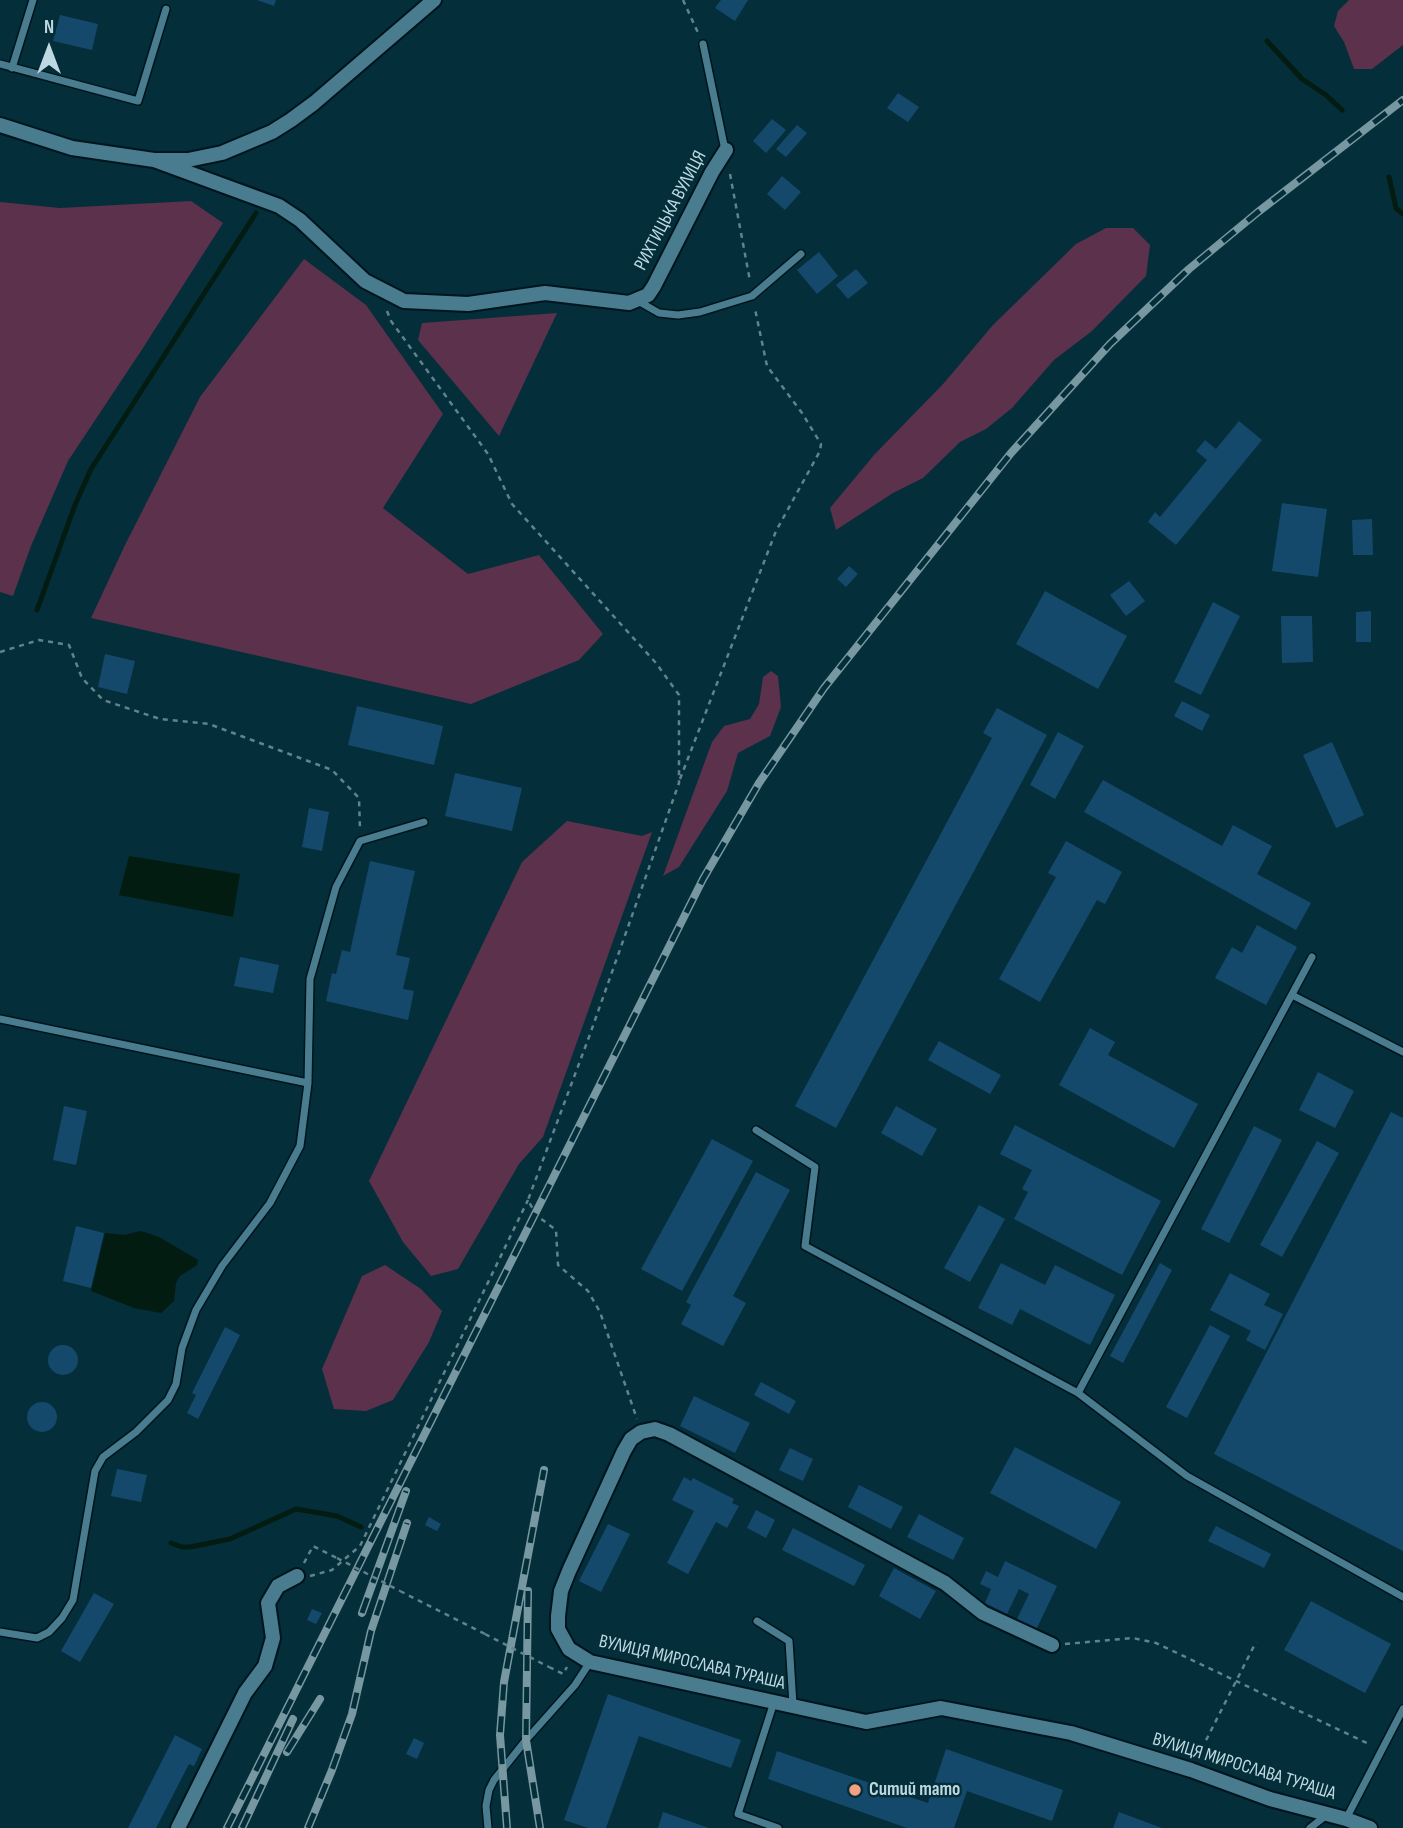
<!DOCTYPE html>
<meta charset="utf-8">
<style>
body{margin:0}
#map{position:relative;width:1403px;height:1828px;overflow:hidden;background:#042e3a;font-family:"Sofia Sans Condensed",sans-serif}
canvas{display:block}
.north{position:absolute;left:14px;top:14px;width:70px;height:70px;-webkit-text-stroke:5px #042e3a;paint-order:stroke;rotate:0deg;font-size:19px;font-weight:700;line-height:28px;text-align:center;color:#bed8e1}
.north::after{content:'';display:block;margin:auto;width:24px;height:32px;background:#bed8e1;clip-path:polygon(50% 0,100% 100%,50% 72%,0 100%)}
</style>
<div id="map">
<canvas width="1403" height="1828"></canvas>
<div class="north">N</div>
</div>
<script>
const ctx = document.querySelector('canvas').getContext('2d');
ctx.lineJoin = 'round';
function fillPath(path, color) {
  ctx.fillStyle = color;
  ctx.fill(path, 'evenodd');
}
function poly(rows) {
  const path = new Path2D();
  for (const r of rows) {
    if (r.length === 3) {
      path.moveTo(r[0] + r[2], r[1]);
      path.arc(r[0], r[1], r[2], 0, 2 * Math.PI);
      continue;
    }
    path.moveTo(r[0], r[1]);
    for (let i = 2; i < r.length; i += 2) path.lineTo(r[i], r[i + 1]);
  }
  return path;
}
function strokePath(path, color, width, dash) {
  ctx.strokeStyle = color;
  ctx.lineWidth = width;
  ctx.lineCap = dash ? 'butt' : 'round';
  ctx.setLineDash(dash || []);
  ctx.stroke(path);
}
function write(font, color, halo, rows, align = 'center') {
  ctx.font = font + ' "Sofia Sans Condensed",sans-serif';
  ctx.lineWidth = 5;
  ctx.setLineDash([]);
  ctx.textBaseline = 'middle';
  ctx.strokeStyle = halo;
  ctx.fillStyle = color;
  for (const [text, x, y, turn = 0] of rows) {
    ctx.save();
    ctx.translate(x, y);
    ctx.rotate((+turn || 0) * Math.PI / 180);
    ctx.textAlign = isNaN(turn) ? turn : align;
    if (halo) ctx.strokeText(text, 0, 0);
    ctx.fillText(text, 0, 0);
    ctx.restore();
  }
}
fillPath(poly([
 [1349,0,1403,0,1403,45,1372,69,1354,69,1344,42,1334,26,1338,11],
 [191,201,223,223,141,351,68,461,31,546,13,596,0,592,0,202,60,208],
 [1106,228,1133,228,1150,245,1146,276,1092,331,1054,360,1012,408,986,429,960,442,923,478,893,493,836,530,830,508,874,455,944,383,993,325,1076,244],
 [304,259,366,305,443,414,383,508,468,574,539,555,603,634,579,660,471,704,91,618,125,545,200,397],
 [557,313,499,436,418,340,422,323],
 [771,671,778,676,781,707,770,736,738,753,727,791,679,867,663,876,712,742,724,726,750,719,759,704,763,677],
 [567,821,642,836,652,832,543,1137,519,1164,458,1269,431,1276,403,1242,369,1181,522,862],
 [385,1265,421,1289,442,1311,429,1342,393,1400,366,1411,334,1409,322,1369,362,1276]
]), '#5c314c');
fillPath(poly([
 [129,856,240,874,233,917,119,895],
 [141,1231,159,1237,198,1260,197,1265,180,1276,176,1283,174,1301,161,1313,134,1308,91,1291,105,1233,124,1235]
]), '#031c11');
strokePath(poly([
 [1267,41,1302,79,1326,95,1342,110],
 [1389,177,1396,208,1403,214],
 [37,610,75,505,91,469,256,213],
 [171,1543,182,1547,190,1547,230,1539,296,1509,337,1516,361,1527]
]), '#031c11', 5);
fillPath(poly([
 [257,0,276,0,274,6],
 [721,0,748,0,735,21,715,8],
 [60,15,98,24,92,50,53,41],
 [898,93,919,107,908,122,887,108],
 [772,119,786,130,766,153,753,141],
 [797,125,807,133,786,157,776,149],
 [782,176,801,192,785,210,767,194],
 [819,252,838,276,817,294,797,270],
 [856,269,868,283,848,299,836,285],
 [1239,421,1262,440,1176,545,1148,522,1155,512,1160,517,1207,460,1196,451,1205,440,1216,449],
 [1282,503,1327,509,1318,577,1272,571],
 [1372,519,1373,555,1353,555,1352,520],
 [849,566,858,574,846,587,837,579],
 [1129,581,1145,601,1126,616,1110,595],
 [1045,591,1127,636,1098,689,1016,644],
 [1213,602,1240,616,1201,695,1174,682],
 [1371,611,1371,642,1356,642,1356,612],
 [1281,616,1312,616,1313,662,1282,663],
 [105,654,135,661,127,694,98,687],
 [1182,701,1210,715,1202,731,1174,716],
 [357,706,443,726,434,765,348,745],
 [997,708,1047,735,836,1128,795,1106,992,738,983,733],
 [1058,732,1084,746,1055,799,1030,785],
 [1332,742,1364,815,1336,828,1303,755],
 [455,773,522,788,512,831,445,816],
 [1103,780,1222,846,1233,825,1272,846,1257,874,1311,903,1296,930,1084,812],
 [309,808,329,812,322,851,302,847],
 [1066,841,1122,872,1105,904,1097,900,1040,1002,999,979,1056,877,1048,873],
 [370,861,415,871,396,955,410,958,403,989,414,991,408,1020,326,1001,332,973,336,974,342,950,350,952],
 [1257,925,1297,947,1266,1005,1215,978,1232,947,1242,953],
 [240,957,279,965,273,993,234,986],
 [1090,1028,1115,1042,1108,1055,1198,1104,1174,1148,1059,1085],
 [939,1041,1001,1075,990,1094,928,1060],
 [1318,1072,1354,1091,1335,1128,1299,1110],
 [64,1106,87,1111,76,1165,53,1160],
 [896,1106,937,1129,922,1156,881,1133],
 [1391,1112,1403,1118,1403,1551,1214,1454],
 [1015,1125,1161,1201,1122,1275,1014,1219,1028,1192,1022,1189,1032,1170,1000,1154],
 [1254,1126,1282,1140,1229,1243,1201,1229],
 [712,1139,753,1161,682,1291,641,1269],
 [1317,1141,1339,1153,1282,1257,1260,1245],
 [756,1172,790,1190,733,1296,746,1303,723,1346,681,1324,691,1305,686,1302],
 [979,1205,1005,1219,970,1282,944,1268],
 [76,1226,104,1233,91,1288,63,1281],
 [1001,1263,1045,1285,1055,1265,1115,1295,1090,1345,1020,1309,1012,1325,978,1308],
 [1160,1263,1172,1270,1123,1363,1110,1356],
 [1230,1273,1270,1294,1264,1305,1283,1314,1265,1350,1246,1340,1251,1331,1210,1310],
 [1210,1325,1230,1336,1187,1418,1166,1407],
 [225,1327,240,1335,198,1419,187,1413,196,1395,192,1393],
 [63,1360,15],
 [761,1382,796,1401,789,1414,754,1395],
 [694,1396,750,1423,735,1453,680,1426],
 [42,1417,15],
 [1015,1447,1121,1502,1096,1549,990,1493],
 [790,1448,813,1459,803,1481,779,1470],
 [117,1469,147,1475,141,1502,111,1496],
 [684,1477,691,1481,693,1478,734,1499,732,1503,739,1506,727,1528,716,1522,688,1574,667,1563,694,1511,672,1500],
 [859,1485,903,1507,891,1529,848,1507],
 [756,1510,775,1520,766,1538,747,1528],
 [919,1514,964,1538,953,1560,907,1537],
 [429,1517,441,1524,437,1531,425,1525],
 [608,1524,630,1534,601,1592,579,1581],
 [1216,1526,1271,1554,1264,1568,1208,1541],
 [793,1528,865,1565,854,1586,782,1550],
 [1005,1561,1057,1586,1036,1630,1016,1621,1029,1594,1019,1589,1007,1614,985,1603,991,1589,980,1584,986,1571,998,1577],
 [894,1568,936,1591,920,1619,879,1596],
 [94,1593,114,1604,80,1662,61,1651],
 [1311,1601,1391,1644,1365,1693,1284,1650],
 [312,1609,322,1613,316,1624,307,1620],
 [608,1694,741,1740,731,1768,639,1736,606,1828,588,1828,564,1820],
 [175,1735,202,1749,194,1766,189,1764,156,1828,128,1828],
 [414,1738,424,1743,417,1759,406,1754],
 [946,1749,1063,1790,1052,1821,967,1791,954,1828,907,1828,768,1779,777,1751,928,1803],
 [663,1812,709,1828,658,1828],
 [1119,1812,1162,1828,1113,1828]
]), '#15496c');
const lane = poly([
 [703,44,725,150],
 [0,64,138,101,166,9],
 [12,68,33,0],
 [638,301,659,313,678,315,700,312,752,296,801,254],
 [1292,995,1403,1052],
 [0,1019,308,1083,300,1146,270,1203,222,1266,196,1310,182,1348,176,1384,168,1400,136,1432,103,1457,95,1471,73,1600,62,1618,49,1632,37,1638,0,1632],
 [308,1083,310,979,336,887,360,841,424,822],
 [756,1130,815,1167,805,1246,1078,1393,1187,1476,1403,1597],
 [1078,1393,1312,957],
 [757,1621,789,1641,793,1705],
 [774,1702,738,1814,778,1828],
 [1346,1819,1403,1709],
 [488,1828,486,1806,489,1790,494,1780,526,1740,575,1685,590,1662],
 [1310,1828,1328,1814]
]);
const street = poly([
 [0,125,72,148,154,160,188,160,222,153,272,132,291,120,314,103,434,0],
 [154,160,279,206,300,220,365,281,404,301,468,304,545,293,629,303,648,295,654,286,712,172,726,150],
 [1052,1645,983,1613,945,1583,669,1434,655,1429,641,1432,631,1439,624,1451,569,1571,561,1591,558,1616,558,1629,569,1649,590,1662,866,1722,941,1708,1071,1733,1191,1770,1270,1799,1346,1819,1370,1828],
 [178,1828,245,1693,265,1666,273,1638,268,1603,278,1586,297,1576]
]);
strokePath(lane, '#00151d', 10);
strokePath(street, '#00151d', 18);
strokePath(poly([
 [683,0,699,35],
 [730,174,750,281],
 [387,311,391,321,488,454,512,504,656,663,679,695,679,783,589,1037,528,1200,536,1215,556,1230,558,1265,588,1291,600,1312,637,1419],
 [0,652,39,640,69,645,82,678,103,700,160,719,209,724,332,770,359,798,360,830],
 [680,779,776,531,820,451,821,444,802,413,767,366,755,309],
 [304,1563,313,1546,337,1558],
 [310,1576,332,1570,360,1546,528,1200],
 [400,1591,485,1634],
 [1065,1644,1133,1638,1156,1643,1371,1745],
 [549,1667,563,1674,567,1667],
 [1197,1758,1256,1642]
]), '#61838e', 2.5, [5, 5]);
strokePath(lane, '#497c8e', 7);
strokePath(street, '#497c8e', 14);
const rail = poly([
 [528,1591,526,1740,540,1828],
 [362,1613,406,1491],
 [287,1752,320,1699],
 [227,1828,703,879,759,783,824,688,1011,453,1110,344,1189,269,1258,212,1403,100],
 [242,1828,293,1719],
 [308,1828,332,1770,352,1714,371,1631,407,1523],
 [507,1828,500,1735,504,1682,544,1470]
]);
strokePath(rail, '#7797a1', 8);
strokePath(rail, '#042e3a', 5, [16]);
strokePath(poly([
 [337,1558,400,1591],
 [485,1634,549,1667]
]), '#61838e', 2.5, [5, 5]);
for (const [x, y, r, color] of [
 [855,1790,7,"#f2a07f"]
]) {
  const dot = new Path2D();
  dot.arc(x, y, r, 0, 2 * Math.PI);
  ctx.fillStyle = color;
  ctx.fill(dot);
  strokePath(dot, '#042e3a', 2.5);
}
write('19px', '#bed8e1', '#042e3a', [
 ["РИХТИЦЬКА ВУЛИЦЯ",671,211,-62],
 ["ВУЛИЦЯ МИРОСЛАВА ТУРАША",692,1663,13],
 ["ВУЛИЦЯ МИРОСЛАВА ТУРАША",1244,1767,17]
]);
write('bold 19px', '#bed8e1', '#042e3a', [
 ["Ситий тато",869,1790]
], 'left');
</script>
